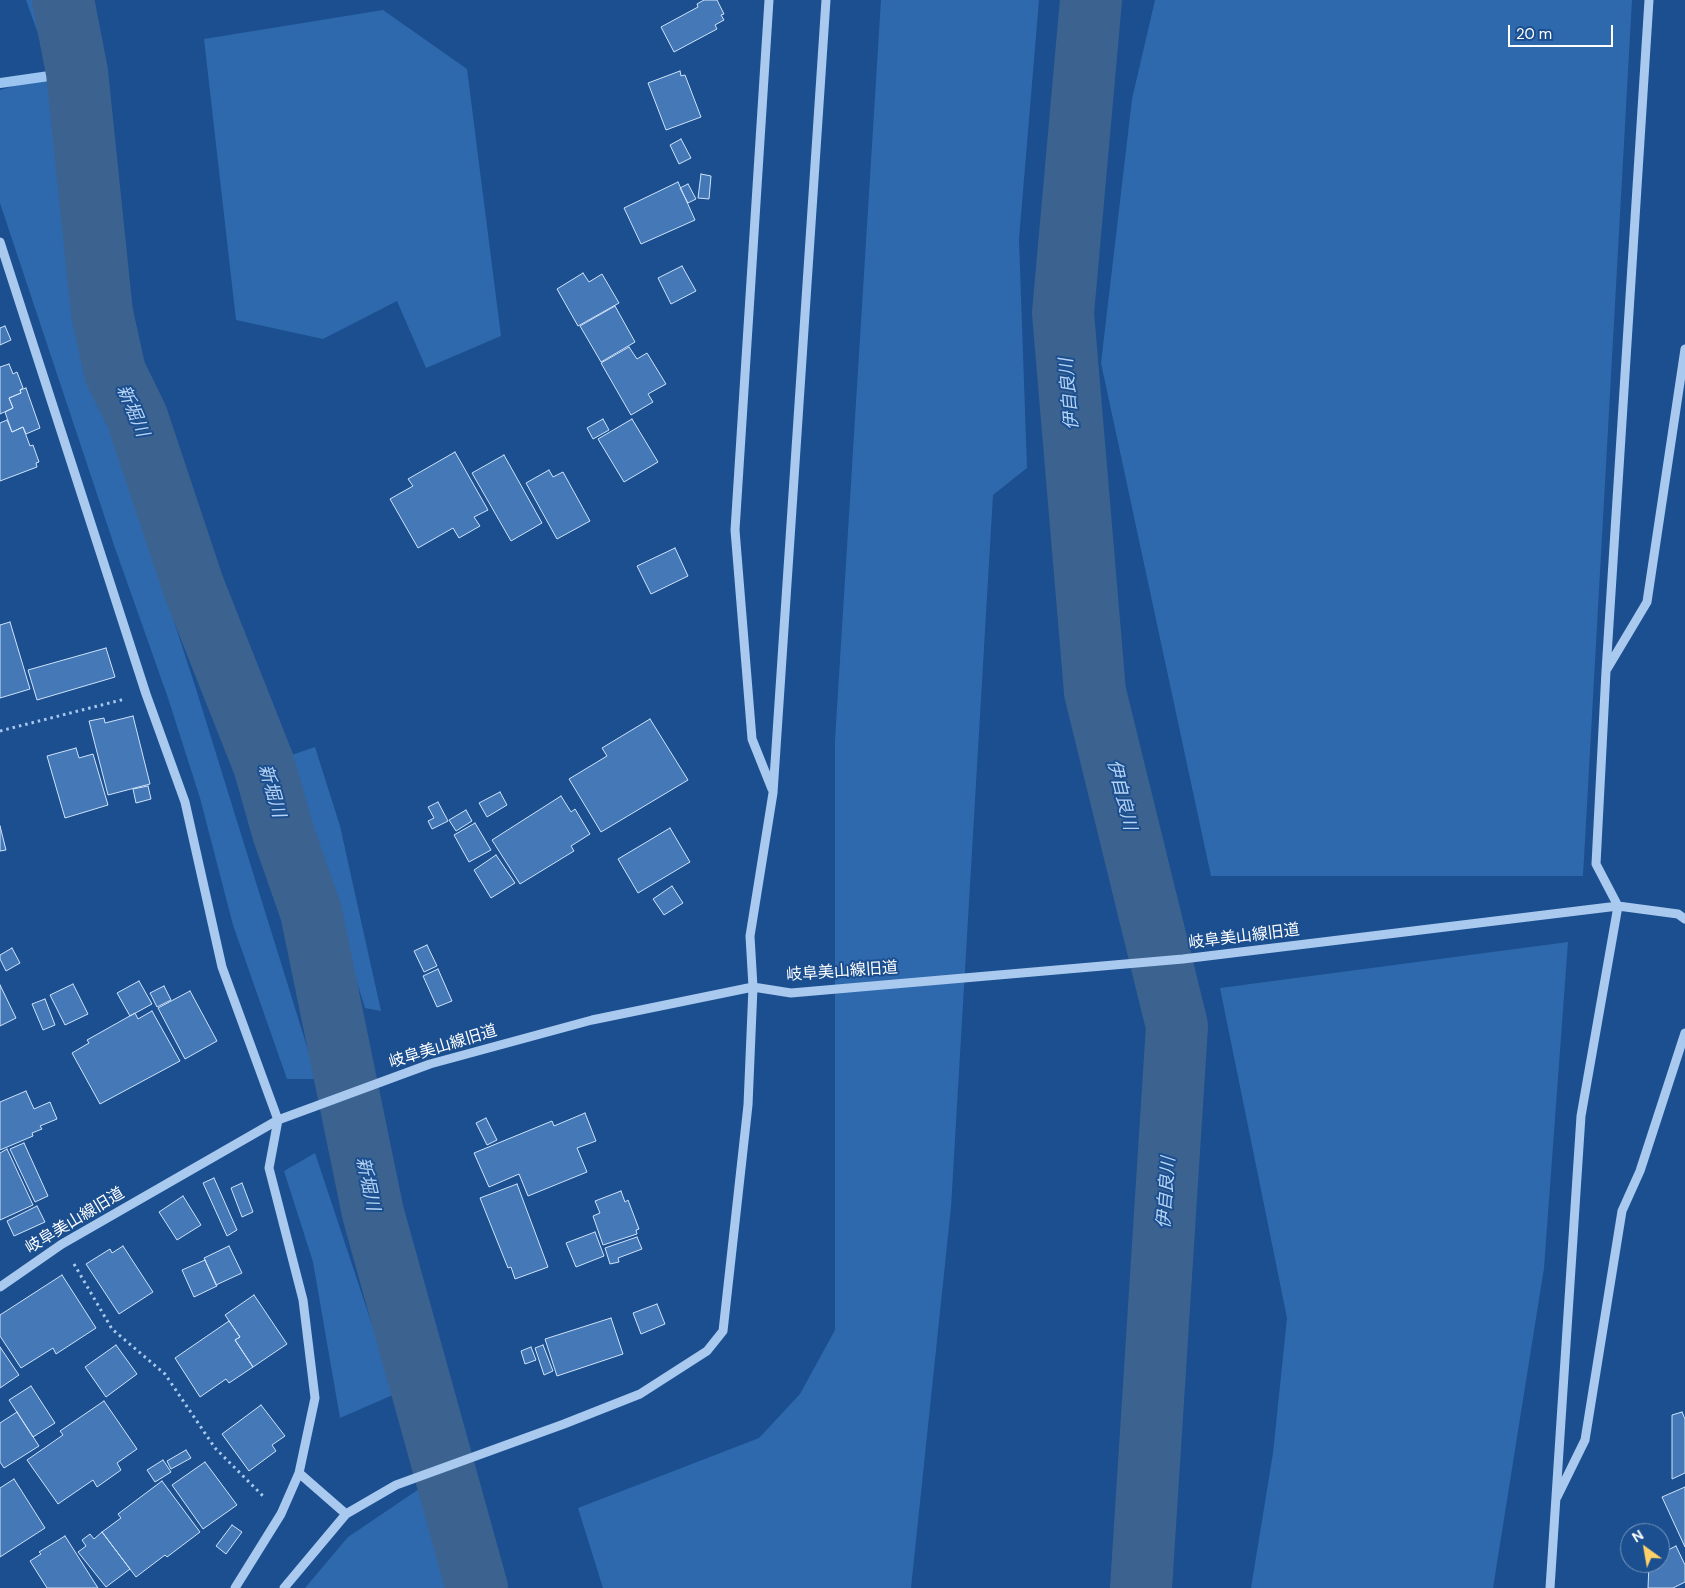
<!DOCTYPE html>
<meta charset="utf-8">
<style>
body{margin:0}
#map{position:relative;width:1685px;height:1588px;overflow:hidden;background:#1b4f8f;font-family:"DM Sans",sans-serif}
canvas{display:block}
.north{position:absolute;left:1620px;top:1523px;width:50px;height:50px;box-sizing:border-box;background:#1b4f8f;border:1px solid #7695bc;border-radius:50%;rotate:328deg;font-size:14px;font-weight:700;line-height:20px;text-align:center;color:#fff}
.north::after{content:'';display:block;margin:auto;width:18px;height:22px;background:#ffd166;clip-path:polygon(50% 0,100% 100%,50% 72%,0 100%)}
.scale{position:absolute;left:1508px;top:25px;width:105px;height:22px;box-sizing:border-box;border:2px solid #fff;border-top:0;padding-left:6px;font-size:15px;line-height:18px;white-space:nowrap;color:#fff;-webkit-text-stroke:4px #1b4f8f;paint-order:stroke}
</style>
<div id="map">
<canvas width="1685" height="1588"></canvas>
<div class="north">N</div>
<div class="scale">20 m</div>
</div>
<script>
const ctx = document.querySelector('canvas').getContext('2d');
ctx.lineJoin = 'round';
function fillPath(path, color) {
  ctx.fillStyle = color;
  ctx.fill(path, 'evenodd');
}
function poly(rows) {
  const path = new Path2D();
  for (const r of rows) {
    path.moveTo(r[0], r[1]);
    for (let i = 2; i < r.length; i += 2) path.lineTo(r[i], r[i + 1]);
  }
  return path;
}
function strokePath(path, color, width, dash) {
  ctx.strokeStyle = color;
  ctx.lineWidth = width;
  ctx.lineCap = dash ? 'butt' : 'round';
  ctx.setLineDash(dash || []);
  ctx.stroke(path);
}
function write(font, color, halo, rows, align = 'center') {
  ctx.font = font + ' "DM Sans","Noto Sans JP",sans-serif';
  ctx.lineWidth = 4;
  ctx.setLineDash([]);
  ctx.textBaseline = 'middle';
  ctx.strokeStyle = halo;
  ctx.fillStyle = color;
  for (const [text, x, y, turn = 0] of rows) {
    ctx.save();
    ctx.translate(x, y);
    ctx.rotate((+turn || 0) * Math.PI / 180);
    ctx.textAlign = isNaN(turn) ? turn : align;
    if (halo) ctx.strokeText(text, 0, 0);
    ctx.fillText(text, 0, 0);
    ctx.restore();
  }
}
fillPath(poly([
 [26,0,48,0,55,34,44,50],
 [881,0,1039,0,1019,239,1027,468,993,495,951,1207,911,1588,603,1588,578,1508,759,1438,800,1394,835,1330,835,740],
 [1155,0,1632,0,1583,876,1211,876,1101,363,1132,99],
 [383,10,467,69,501,336,426,368,397,301,323,339,236,320,204,39],
 [45,77,61,100,77,323,196,689,317,1079,287,1079,233,925,200,798,168,698,115,548,0,203,0,90],
 [315,747,340,826,381,1011,365,1008,286,757],
 [1568,942,1544,1268,1493,1588,1251,1588,1273,1453,1287,1318,1220,988],
 [315,1153,395,1394,340,1418,313,1262,284,1171],
 [422,1487,461,1588,305,1588,348,1537]
]), '#2e69ad');
strokePath(poly([
 [0,83,77,72]
]), '#9cc4f0', 10);
strokePath(poly([
 [63,0,77,72,102,313,115,372,137,417,194,588,264,765,283,832,311,912,373,1213,477,1588],
 [1091,0,1063,313,1095,692,1177,1026,1141,1588]
]), '#3c6290', 62);
const building = poly([
 [704,0,717,0,724,14,721,15,724,20,715,25,717,29,674,52,661,27,698,7,697,4,704,0],
 [680,71,681,76,685,75,701,117,666,130,648,83,680,71],
 [681,139,691,158,679,164,670,145,681,139],
 [701,174,711,176,709,199,698,198,701,174],
 [678,182,695,220,641,244,624,208,678,182],
 [688,184,696,199,688,203,680,188,688,184],
 [682,266,696,291,671,304,658,278,682,266],
 [583,273,589,282,602,274,619,303,578,326,557,289,583,273],
 [615,306,635,342,601,362,580,326,615,306],
 [5,326,11,340,0,345,0,328,5,326],
 [629,347,637,359,647,353,666,384,648,394,653,402,631,415,601,363,629,347],
 [9,364,13,374,17,372,23,388,20,390,21,393,9,398,13,408,0,414,0,367,9,364],
 [26,388,40,428,26,434,23,427,12,432,5,412,13,408,9,398,21,393,20,390,26,388],
 [603,419,609,430,593,439,587,428,603,419],
 [632,419,658,462,624,482,598,439,632,419],
 [7,420,12,432,23,427,30,446,33,445,39,462,36,463,37,467,0,481,0,423,7,420],
 [455,452,488,510,474,517,480,526,459,538,453,528,418,548,390,499,413,486,408,479,455,452],
 [504,455,542,523,511,541,472,473,504,455],
 [549,470,553,477,563,472,590,521,557,539,526,483,549,470],
 [675,548,688,576,651,594,637,566,675,548],
 [10,622,30,689,0,698,0,625,10,622],
 [106,648,115,677,37,700,28,670,106,648],
 [133,716,150,784,108,795,89,721,104,718,105,723,133,716],
 [650,719,688,780,601,832,569,779,607,756,602,748,650,719],
 [76,748,79,758,93,754,108,805,65,818,47,756,76,748],
 [148,786,151,799,136,803,133,789,148,786],
 [500,792,507,805,487,817,479,803,500,792],
 [561,796,571,812,575,809,590,834,571,846,574,851,520,884,492,840,561,796],
 [438,802,448,821,432,829,428,821,434,818,428,807,438,802],
 [466,810,472,821,456,831,449,820,466,810],
 [475,823,491,850,469,862,454,835,475,823],
 [0,826,6,850,0,851,0,826],
 [670,828,690,862,638,893,618,859,670,828],
 [496,855,515,883,491,898,474,870,496,855],
 [672,886,683,903,664,915,653,899,672,886],
 [427,945,437,966,424,972,414,951,427,945],
 [12,948,20,963,6,971,0,959,0,955,12,948],
 [438,969,452,1001,437,1007,423,976,438,969],
 [139,981,152,1004,130,1016,117,993,139,981],
 [73,984,88,1014,65,1025,50,995,73,984],
 [0,985,16,1018,0,1026,0,985],
 [164,986,171,1000,157,1007,150,993,164,986],
 [190,991,217,1041,185,1059,158,1008,190,991],
 [45,999,55,1025,43,1030,32,1004,45,999],
 [152,1011,180,1061,100,1104,72,1053,89,1043,87,1040,135,1013,138,1019,152,1011],
 [26,1091,34,1109,50,1102,57,1119,40,1126,42,1129,32,1133,33,1136,0,1150,0,1102,26,1091],
 [585,1113,596,1141,577,1148,587,1172,528,1196,519,1174,489,1187,474,1153,552,1121,554,1126,585,1113],
 [486,1118,497,1140,487,1145,476,1123,486,1118],
 [24,1143,48,1196,35,1202,10,1149,24,1143],
 [7,1149,33,1205,0,1220,0,1153,7,1149],
 [214,1178,237,1230,227,1236,203,1183,214,1178],
 [242,1183,253,1212,242,1217,231,1188,242,1183],
 [517,1184,548,1267,515,1279,511,1267,508,1268,480,1198,517,1184],
 [621,1191,625,1202,628,1200,639,1229,636,1230,637,1234,603,1245,593,1216,600,1213,595,1201,621,1191],
 [183,1196,201,1225,177,1240,159,1212,183,1196],
 [37,1206,45,1222,14,1236,7,1221,37,1206],
 [595,1232,604,1256,576,1267,566,1243,595,1232],
 [637,1237,642,1249,618,1258,619,1262,610,1264,605,1248,637,1237],
 [123,1246,153,1292,119,1314,86,1264,110,1249,112,1253,123,1246],
 [229,1246,242,1273,216,1285,204,1258,229,1246],
 [205,1260,217,1286,194,1297,182,1270,205,1260],
 [62,1275,96,1328,56,1354,53,1348,21,1368,0,1336,0,1315,62,1275],
 [254,1295,287,1344,253,1367,235,1340,240,1337,225,1315,254,1295],
 [657,1304,665,1324,641,1334,633,1313,657,1304],
 [611,1318,623,1354,557,1376,545,1339,611,1318],
 [229,1321,240,1337,235,1340,253,1367,229,1383,226,1379,200,1397,175,1358,229,1321],
 [116,1345,137,1374,106,1397,85,1367,116,1345],
 [543,1345,553,1371,544,1375,535,1348,543,1345],
 [0,1347,19,1375,0,1388,0,1347],
 [531,1347,536,1360,525,1364,521,1351,531,1347],
 [31,1386,55,1423,33,1437,9,1400,31,1386],
 [104,1401,137,1449,117,1463,121,1470,97,1487,93,1480,58,1504,27,1460,63,1435,60,1431,104,1401],
 [261,1405,285,1436,272,1445,276,1451,249,1471,222,1434,261,1405],
 [17,1412,39,1446,4,1468,0,1462,0,1423,17,1412],
 [1682,1412,1685,1419,1685,1473,1672,1479,1672,1415,1682,1412],
 [186,1450,191,1458,171,1469,167,1461,186,1450],
 [163,1460,171,1472,155,1482,147,1470,163,1460],
 [205,1462,237,1505,203,1529,172,1485,205,1462],
 [14,1479,45,1528,0,1557,0,1488,14,1479],
 [162,1481,200,1532,167,1557,165,1555,136,1577,102,1532,121,1518,118,1514,162,1481],
 [1685,1487,1685,1547,1662,1497,1685,1487],
 [232,1525,242,1532,226,1554,216,1546,232,1525],
 [102,1532,130,1569,106,1587,78,1552,86,1546,82,1540,90,1534,94,1539,102,1532],
 [65,1536,98,1588,47,1588,30,1561,41,1554,39,1552,65,1536],
 [1676,1546,1685,1565,1685,1582,1673,1588,1648,1588,1649,1563,1660,1563,1660,1554,1676,1546]
]);
fillPath(building, '#4478b7');
strokePath(building, '#cfe3fa', 1);
strokePath(poly([
 [0,731,125,699],
 [74,1264,112,1329,165,1374,215,1448,264,1497]
]), '#a9c9ee', 3, [2.5, 4]);
strokePath(poly([
 [769,0,735,530,752,739,772,789],
 [0,242,146,694,185,802,222,967,278,1120,269,1168,303,1300,315,1398,299,1473,281,1514,235,1588],
 [1607,669,1647,602,1685,349],
 [0,1287,62,1244,278,1120,430,1064,592,1020,753,987,791,993,1183,959,1618,906,1678,914,1685,919],
 [299,1473,346,1514],
 [1557,1497,1585,1440,1622,1211,1640,1171,1685,1033],
 [284,1588,346,1514,396,1485,564,1424,640,1394,707,1351,723,1331,748,1105,753,987,750,936,773,793,826,0],
 [1550,1588,1581,1116,1618,906,1596,864,1606,671,1649,0]
]), '#a9c9ee', 9);
write('16px', '#fff', '#1b4f8f', [
 ["岐阜美山線旧道",1244,937,-7],
 ["岐阜美山線旧道",842,972,-4],
 ["岐阜美山線旧道",443,1047,-17],
 ["岐阜美山線旧道",75,1221,-31]
]);
write('italic 18px', '#b5d3f5', '#1b4f8f', [
 ["伊自良川",1070,394,-95],
 ["新堀川",132,411,67],
 ["新堀川",271,791,74],
 ["伊自良川",1121,795,76],
 ["新堀川",367,1184,78],
 ["伊自良川",1167,1193,-86]
]);
</script>
